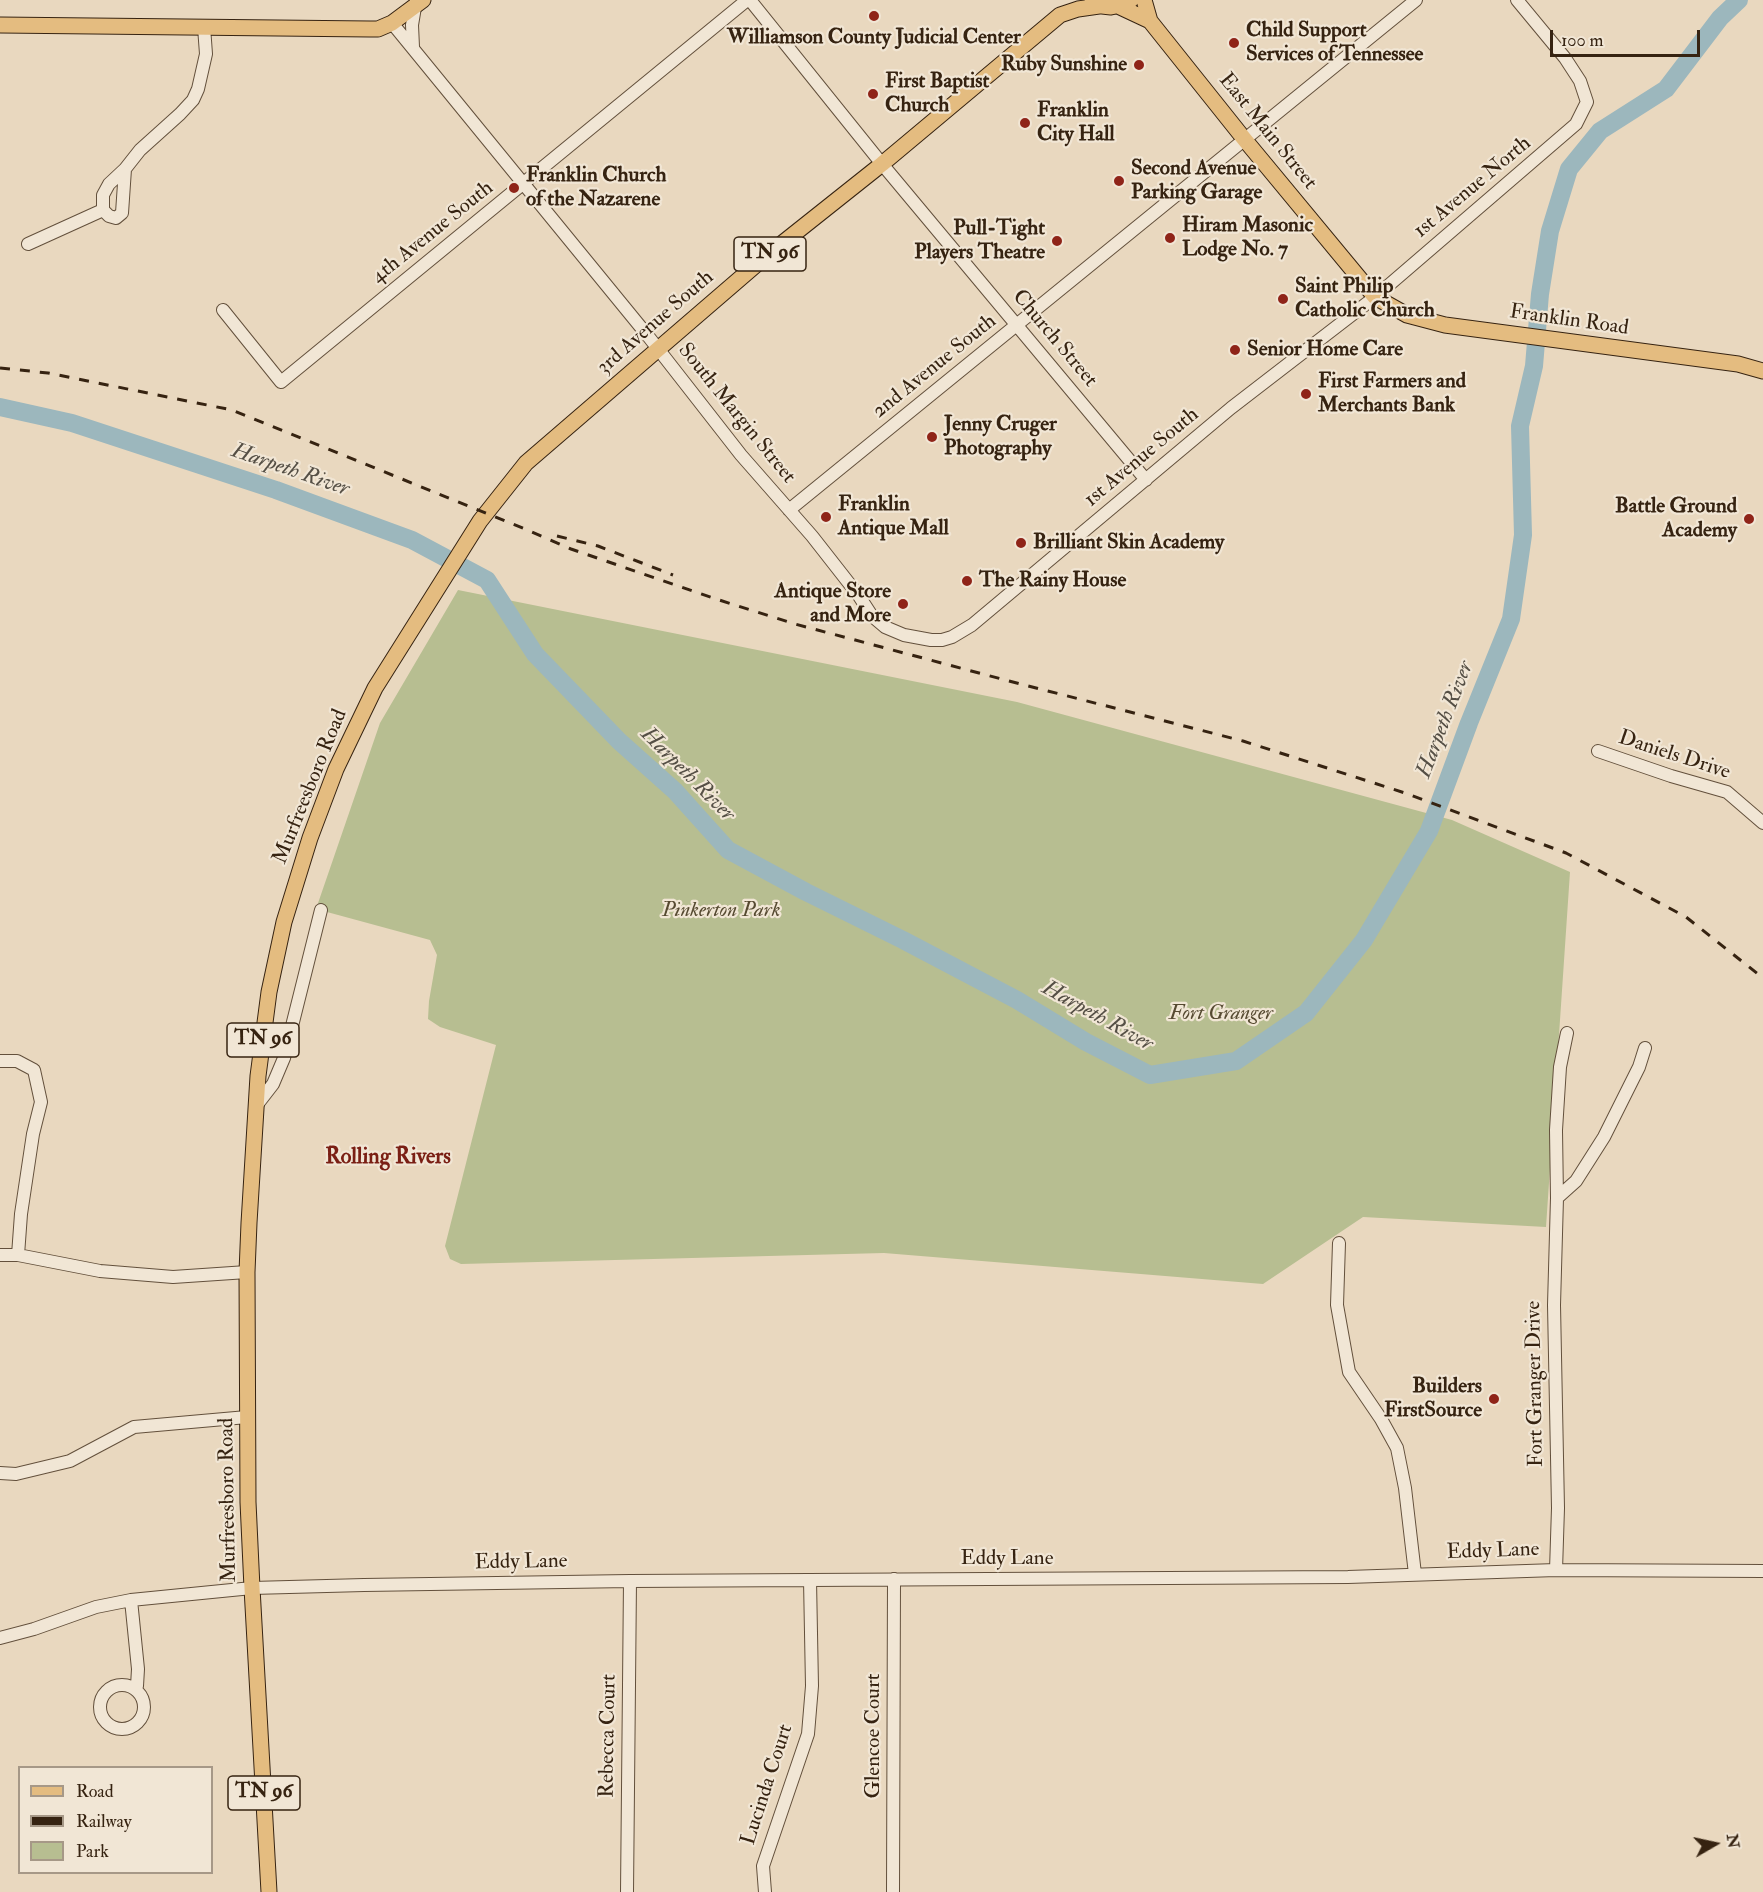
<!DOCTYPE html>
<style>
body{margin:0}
#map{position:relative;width:1763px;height:1892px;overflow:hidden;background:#e9d8bf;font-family:"IM FELL Double Pica",serif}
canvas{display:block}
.legend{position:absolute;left:18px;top:1766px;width:195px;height:108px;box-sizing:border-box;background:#f1e6d5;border:2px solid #a69887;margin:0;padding:8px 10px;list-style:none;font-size:18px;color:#362311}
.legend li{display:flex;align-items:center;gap:12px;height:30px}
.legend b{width:30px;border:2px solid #a69887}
.north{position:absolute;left:1685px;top:1814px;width:60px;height:60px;-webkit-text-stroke:4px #f1e6d5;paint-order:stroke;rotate:81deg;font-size:16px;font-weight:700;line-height:24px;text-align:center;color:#362311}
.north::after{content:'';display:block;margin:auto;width:21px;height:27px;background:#362311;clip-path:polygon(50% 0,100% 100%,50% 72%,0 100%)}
.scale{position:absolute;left:1550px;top:30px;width:150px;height:27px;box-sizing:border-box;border:3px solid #362311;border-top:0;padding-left:8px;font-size:18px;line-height:21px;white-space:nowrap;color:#362311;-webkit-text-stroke:4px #f1e6d5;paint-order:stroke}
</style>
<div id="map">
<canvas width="1763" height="1892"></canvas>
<ul class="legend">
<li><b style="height:8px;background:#e4bc80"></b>Road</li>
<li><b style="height:8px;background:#362311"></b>Railway</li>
<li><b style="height:16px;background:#b7be91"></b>Park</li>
</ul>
<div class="north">N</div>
<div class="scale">100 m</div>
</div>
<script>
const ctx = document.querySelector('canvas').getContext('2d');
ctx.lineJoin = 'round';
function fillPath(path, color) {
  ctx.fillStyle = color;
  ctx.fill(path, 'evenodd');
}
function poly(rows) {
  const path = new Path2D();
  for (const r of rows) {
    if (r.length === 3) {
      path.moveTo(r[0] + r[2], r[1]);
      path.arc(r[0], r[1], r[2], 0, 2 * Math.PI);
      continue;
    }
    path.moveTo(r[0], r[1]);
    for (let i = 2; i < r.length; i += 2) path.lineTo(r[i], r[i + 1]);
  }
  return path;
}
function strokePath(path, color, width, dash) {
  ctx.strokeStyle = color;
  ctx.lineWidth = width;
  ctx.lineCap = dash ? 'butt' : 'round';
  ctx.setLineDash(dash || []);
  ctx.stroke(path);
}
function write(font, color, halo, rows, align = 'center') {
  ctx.font = font + ' "IM FELL Double Pica",serif';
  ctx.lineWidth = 4.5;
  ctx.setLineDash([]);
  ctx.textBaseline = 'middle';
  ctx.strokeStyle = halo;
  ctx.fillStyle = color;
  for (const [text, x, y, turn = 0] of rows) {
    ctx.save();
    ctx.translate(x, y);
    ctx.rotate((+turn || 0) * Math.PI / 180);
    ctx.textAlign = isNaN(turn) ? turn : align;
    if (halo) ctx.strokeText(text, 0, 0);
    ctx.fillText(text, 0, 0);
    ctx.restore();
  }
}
fillPath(poly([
 [458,590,1017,702,1452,820,1570,872,1546,1227,1363,1217,1263,1284,884,1253,461,1264,450,1259,445,1246,496,1045,440,1027,428,1019,429,1001,437,955,430,940,316,909,380,723]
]), '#b7be91');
strokePath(poly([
 [0,407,72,423,276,490,412,540,487,580,535,654,619,741,675,791,728,850,806,892,903,940,1017,1000,1086,1042,1150,1075,1236,1061,1306,1013,1364,940,1429,831,1469,723,1511,619,1523,535,1520,426,1534,366,1540,294,1550,231,1569,169,1600,131,1666,89,1720,18,1739,0]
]), '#9cb7bd', 18);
const minor = poly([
 [750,0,882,164,1146,480],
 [392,23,648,336,741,455,812,536,859,596,872,616,885,627,904,635,931,640,942,640,952,637,972,625,1231,408,1375,297,1576,124,1587,102,1580,81,1565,58,1517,0],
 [413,47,412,25,416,1],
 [125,169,109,184,103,195,103,210,109,216,116,218,122,213,125,169,140,150,180,114,193,100,198,89,206,54,204,27],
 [28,244,103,210],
 [223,310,281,382,747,0],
 [789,510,1416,0],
 [1598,751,1671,776,1727,792,1763,823],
 [0,1061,17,1061,34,1070,41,1102,33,1134,21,1214,18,1255],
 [256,1106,273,1084,284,1058,321,910],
 [1557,1198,1556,1130,1560,1067,1567,1033],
 [1339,1243,1337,1305,1349,1372,1381,1419,1397,1448,1405,1488,1415,1574],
 [0,1255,18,1255,100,1271,173,1277,247,1272],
 [0,1473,16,1474,70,1461,134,1427,247,1417],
 [1556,1570,1558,1508,1554,1305,1557,1198,1576,1181,1604,1137,1639,1067,1645,1048],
 [131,1600,138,1669,137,1686,135,1689],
 [0,1638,34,1629,96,1607,131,1600,252,1588,364,1585,630,1581,1348,1577,1556,1570,1763,1571],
 [122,1707,22],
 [627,1892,630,1581],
 [765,1892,763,1866,808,1734,812,1686,810,1580],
 [893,1892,894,1579]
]);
const major = poly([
 [1144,0,1150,21,1245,140,1375,297,1407,315,1445,325,1738,364,1763,371],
 [1092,2,1102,6,1111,7,1121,5,1131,0],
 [1118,6,1150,21],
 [0,25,370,29,378,29,392,23,423,0],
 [269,1892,252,1588,248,1502,247,1272,249,1223,258,1076,269,992,284,922,310,838,336,769,375,688,480,521,526,463,765,257,882,164,1060,15,1078,9,1099,6]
]);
strokePath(minor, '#63503c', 14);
strokePath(major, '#362311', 17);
strokePath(minor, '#f1e6d5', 12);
strokePath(major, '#e4bc80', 15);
strokePath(poly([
 [0,368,48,373,232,410,525,529,571,549,716,599,795,624,1009,681,1243,741,1405,793,1566,853,1686,917,1763,978],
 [557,536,598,546,673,575]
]), '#362311', 3, [10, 10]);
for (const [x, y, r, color] of [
 [874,16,6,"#8f2418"],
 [1234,43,6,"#8f2418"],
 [1139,65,6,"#8f2418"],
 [873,94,6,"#8f2418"],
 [1025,123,6,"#8f2418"],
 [1119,181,6,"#8f2418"],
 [514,188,6,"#8f2418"],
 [1170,238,6,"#8f2418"],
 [1057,241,6,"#8f2418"],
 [1283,299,6,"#8f2418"],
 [1235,350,6,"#8f2418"],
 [1306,394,6,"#8f2418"],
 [932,437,6,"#8f2418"],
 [826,517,6,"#8f2418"],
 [1749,519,6,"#8f2418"],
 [1021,543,6,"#8f2418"],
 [967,581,6,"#8f2418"],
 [903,604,6,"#8f2418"],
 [1494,1399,6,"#8f2418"]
]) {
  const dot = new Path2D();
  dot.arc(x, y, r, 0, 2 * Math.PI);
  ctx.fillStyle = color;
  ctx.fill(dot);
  strokePath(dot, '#f1e6d5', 2);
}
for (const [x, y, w] of [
 [770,254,72],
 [263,1040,72],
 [264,1793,72]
]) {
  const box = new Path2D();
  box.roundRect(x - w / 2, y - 17, w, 34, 4.5);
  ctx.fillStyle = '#f1e6d5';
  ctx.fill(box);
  strokePath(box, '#362311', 1.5);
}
write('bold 20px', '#362311', null, [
 ["TN 96",770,254],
 ["TN 96",263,1040],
 ["TN 96",264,1793]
]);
write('bold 21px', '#362311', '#f1e6d5', [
 ["Child Support",1246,31],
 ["Services of Tennessee",1246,55],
 ["Williamson County Judicial Center",874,38,"center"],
 ["Ruby Sunshine",1127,65,"right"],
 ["First Baptist",885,82],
 ["Church",885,106],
 ["Franklin",1037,111],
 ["City Hall",1037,135],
 ["Second Avenue",1131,169],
 ["Parking Garage",1131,193],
 ["Franklin Church",526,176],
 ["of the Nazarene",526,200],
 ["Hiram Masonic",1182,226],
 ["Lodge No. 7",1182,250],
 ["Pull-Tight",1045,229,"right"],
 ["Players Theatre",1045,253,"right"],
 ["Saint Philip",1295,287],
 ["Catholic Church",1295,311],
 ["Senior Home Care",1247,350],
 ["First Farmers and",1318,382],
 ["Merchants Bank",1318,406],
 ["Jenny Cruger",944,425],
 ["Photography",944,449],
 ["Franklin",838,505],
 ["Antique Mall",838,529],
 ["Battle Ground",1737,507,"right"],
 ["Academy",1737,531,"right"],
 ["Brilliant Skin Academy",1033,543],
 ["The Rainy House",979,581],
 ["Antique Store",891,592,"right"],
 ["and More",891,616,"right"],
 ["Builders",1482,1387,"right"],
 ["FirstSource",1482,1411,"right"]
], 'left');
write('21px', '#362311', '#f1e6d5', [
 ["East Main Street",1267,132,51],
 ["1st Avenue North",1473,188,-40],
 ["4th Avenue South",433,233,-39],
 ["Franklin Road",1569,321,8],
 ["3rd Avenue South",656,323,-41],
 ["Church Street",1054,339,50],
 ["2nd Avenue South",935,367,-39],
 ["South Margin Street",736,414,51],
 ["1st Avenue South",1142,458,-40],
 ["Daniels Drive",1674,756,18],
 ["Murfreesboro Road",311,787,-68],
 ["Fort Granger Drive",1536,1384,-91],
 ["Murfreesboro Road",229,1500,-91],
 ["Eddy Lane",1493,1552,-2],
 ["Eddy Lane",1007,1559],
 ["Eddy Lane",521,1563,-1],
 ["Rebecca Court",609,1736,-89],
 ["Glencoe Court",874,1736,-90],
 ["Lucinda Court",768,1785,-72]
]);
write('italic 21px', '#564a31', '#f1e6d5', [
 ["Pinkerton Park",721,911],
 ["Fort Granger",1221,1014]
]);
write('italic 22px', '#554f45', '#f1e6d5', [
 ["Harpeth River",290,471,19],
 ["Harpeth River",1446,720,-69],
 ["Harpeth River",687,775,45],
 ["Harpeth River",1097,1017,29]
]);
write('bold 22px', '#7a1f14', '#f1e6d5', [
 ["Rolling Rivers",388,1158]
]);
</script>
